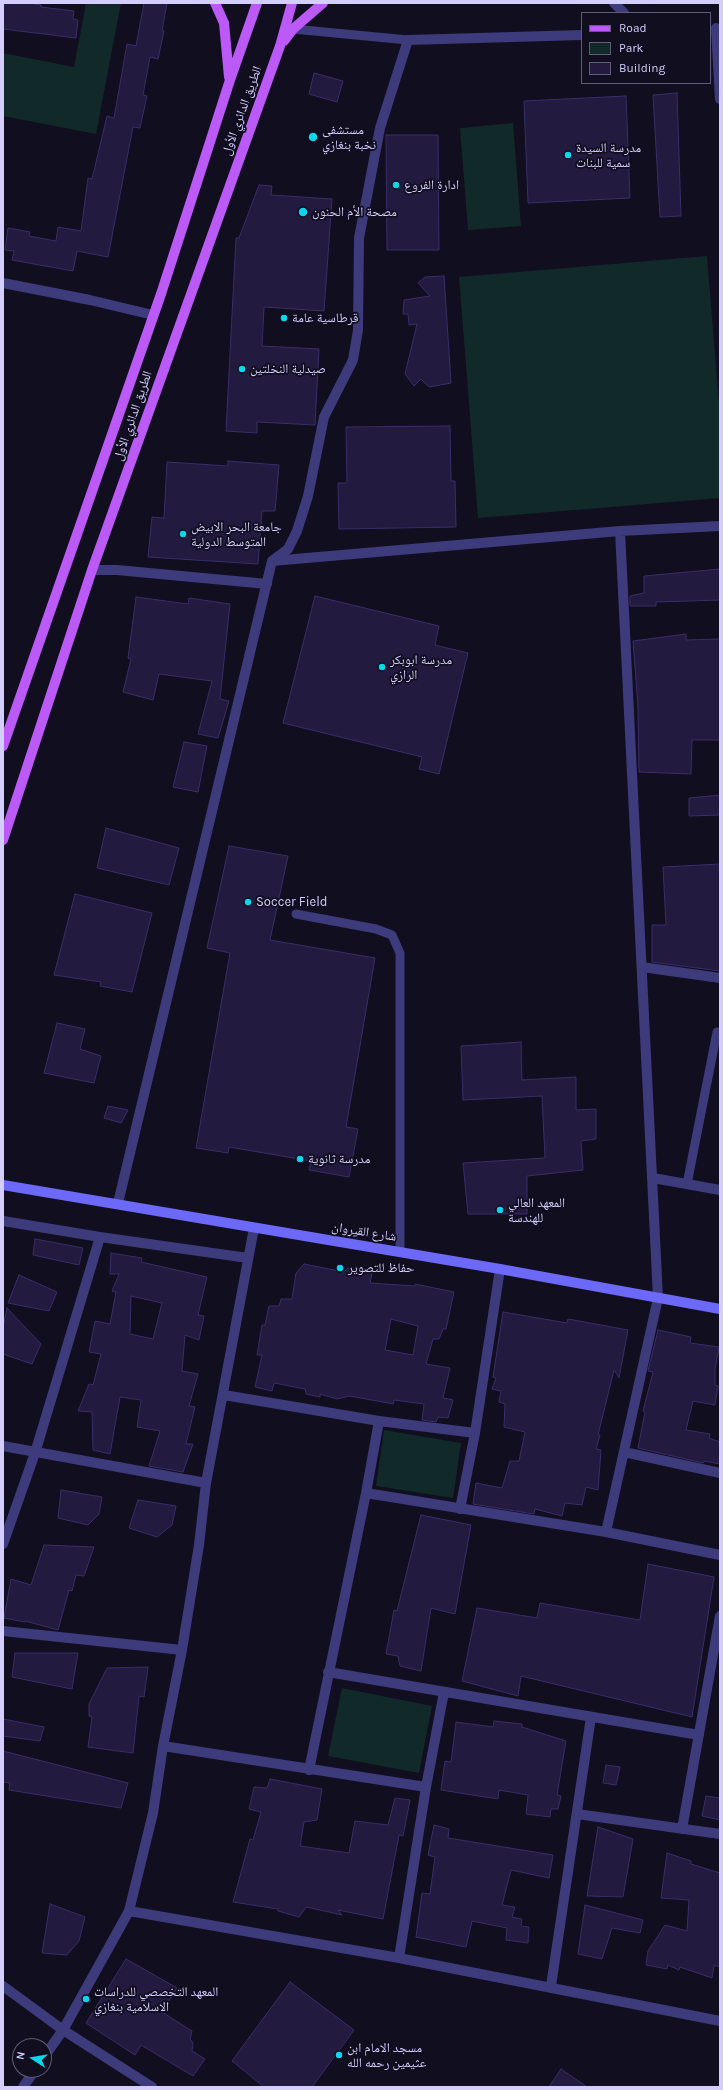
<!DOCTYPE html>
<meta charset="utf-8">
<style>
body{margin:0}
#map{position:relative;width:723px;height:2090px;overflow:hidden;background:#110e1f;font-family:Karla,sans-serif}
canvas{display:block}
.frame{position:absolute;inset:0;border:4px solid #d3cefd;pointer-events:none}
.legend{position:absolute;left:581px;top:12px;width:130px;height:72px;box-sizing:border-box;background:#110e1f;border:1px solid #5f5b78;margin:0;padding:5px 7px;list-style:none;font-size:12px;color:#d3cefd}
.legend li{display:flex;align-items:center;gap:8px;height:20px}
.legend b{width:20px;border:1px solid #5f5b78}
.north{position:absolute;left:12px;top:2038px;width:40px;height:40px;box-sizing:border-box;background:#110e1f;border:1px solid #5f5b78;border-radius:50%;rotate:282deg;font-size:11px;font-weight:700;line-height:16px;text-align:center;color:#d3cefd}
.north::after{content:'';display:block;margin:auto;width:14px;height:18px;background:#0bd7ec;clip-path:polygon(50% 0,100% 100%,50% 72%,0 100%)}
</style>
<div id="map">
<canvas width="723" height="2090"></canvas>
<div class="frame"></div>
<ul class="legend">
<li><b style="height:5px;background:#bc5af8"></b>Road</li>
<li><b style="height:11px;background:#112928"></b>Park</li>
<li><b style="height:11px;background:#221a3f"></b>Building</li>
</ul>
<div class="north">N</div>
</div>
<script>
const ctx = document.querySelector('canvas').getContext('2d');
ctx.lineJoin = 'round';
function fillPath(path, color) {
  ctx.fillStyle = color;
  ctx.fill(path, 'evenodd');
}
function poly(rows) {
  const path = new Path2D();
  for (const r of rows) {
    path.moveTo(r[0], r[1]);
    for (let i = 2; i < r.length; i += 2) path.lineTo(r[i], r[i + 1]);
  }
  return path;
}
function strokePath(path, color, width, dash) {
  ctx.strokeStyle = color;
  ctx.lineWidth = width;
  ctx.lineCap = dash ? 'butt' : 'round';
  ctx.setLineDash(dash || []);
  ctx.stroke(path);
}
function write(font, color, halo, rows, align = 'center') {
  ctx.font = font + ' Karla,"Noto Naskh Arabic",sans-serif';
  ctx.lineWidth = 3.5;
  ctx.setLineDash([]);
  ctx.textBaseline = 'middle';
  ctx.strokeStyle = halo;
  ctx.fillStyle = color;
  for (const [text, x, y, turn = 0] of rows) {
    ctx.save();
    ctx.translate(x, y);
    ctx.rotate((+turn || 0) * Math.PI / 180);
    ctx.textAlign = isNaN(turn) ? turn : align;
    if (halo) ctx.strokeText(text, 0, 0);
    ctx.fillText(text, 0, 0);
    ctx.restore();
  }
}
fillPath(poly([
 [86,3,121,3,96,134,3,116,3,53,74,67],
 [513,123,521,226,468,230,460,128],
 [707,256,720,414,720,498,478,518,459,277],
 [384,1430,461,1443,453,1498,376,1486],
 [342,1688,432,1706,419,1773,328,1756]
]), '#112928');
const building = poly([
 [3,3,29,3,41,5,41,7,74,11,73,19,78,20,76,38,3,29,3,3],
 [144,3,167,3,162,31,164,31,158,59,150,57,143,95,147,96,140,128,133,127,108,257,77,251,73,271,12,260,14,251,5,250,8,228,30,232,29,236,56,241,58,227,81,231,88,178,92,179,107,116,114,118,127,44,136,46,144,3],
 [314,73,343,81,337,102,309,94,314,73],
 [677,93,681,216,660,217,653,95,677,93],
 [626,96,630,198,528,203,524,101,626,96],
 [386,135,438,135,439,250,387,250,386,135],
 [259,185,272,186,271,195,332,199,324,311,264,307,262,346,319,349,315,425,257,422,257,433,226,431,236,238,239,238,259,185],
 [444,276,451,383,429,387,421,379,414,386,405,374,417,324,409,325,408,314,403,314,404,300,430,296,418,283,425,277,444,276],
 [450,426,451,481,455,481,456,527,339,529,338,483,347,483,346,427,450,426],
 [228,461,279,465,275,511,262,511,258,564,148,557,152,517,164,518,167,462,228,466,228,461],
 [720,569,720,600,656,602,656,606,630,606,630,596,644,593,644,576,720,569],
 [315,596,439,626,435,645,468,653,439,774,419,769,422,757,283,723,315,596],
 [136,597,188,604,189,598,230,604,220,699,229,701,218,738,198,734,212,681,159,674,153,700,123,692,131,659,128,658,136,597],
 [686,634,686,640,720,639,720,740,692,740,691,774,639,772,638,706,633,641,686,634],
 [184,742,207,746,198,792,173,787,184,742],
 [720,795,720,815,689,816,689,798,720,795],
 [106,828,179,848,169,885,97,868,106,828],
 [229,846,288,856,270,940,375,958,346,1127,358,1129,349,1177,309,1170,311,1161,229,1147,228,1153,196,1148,230,953,207,948,229,846],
 [720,864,720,971,652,962,652,925,666,925,663,867,720,864],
 [75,894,152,913,132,992,100,986,101,982,54,975,75,894],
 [57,1023,85,1029,80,1049,101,1056,94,1083,44,1073,57,1023],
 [521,1042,522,1080,576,1077,576,1110,596,1109,596,1139,581,1141,583,1170,527,1176,527,1214,468,1214,463,1163,545,1158,542,1096,463,1100,461,1046,521,1042],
 [108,1106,128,1110,121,1123,104,1118,108,1106],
 [35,1239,83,1248,79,1265,33,1255,35,1239],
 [111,1253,142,1258,141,1262,207,1277,198,1315,204,1316,199,1340,185,1335,182,1371,198,1374,189,1406,195,1407,186,1444,193,1444,183,1472,149,1466,160,1431,137,1427,141,1400,120,1397,110,1454,93,1450,92,1412,78,1411,89,1384,93,1385,101,1354,89,1352,95,1321,110,1324,116,1292,112,1291,119,1274,110,1274,111,1253],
 [131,1296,162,1303,153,1339,130,1334,131,1296],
 [304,1264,344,1272,348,1268,372,1273,370,1283,415,1286,415,1284,454,1292,446,1329,443,1329,439,1339,433,1339,426,1364,450,1368,443,1398,453,1400,448,1418,438,1417,436,1422,422,1420,424,1404,394,1400,393,1404,350,1396,337,1399,320,1394,320,1397,306,1394,305,1389,274,1383,272,1391,255,1387,262,1355,257,1355,262,1325,265,1325,269,1306,279,1306,281,1299,292,1299,296,1273,304,1264],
 [391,1319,418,1326,413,1355,385,1350,391,1319],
 [19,1275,57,1292,49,1311,8,1303,19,1275],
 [7,1308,41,1344,32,1364,3,1354,3,1328,7,1308],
 [503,1312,567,1323,568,1319,628,1330,619,1378,614,1370,598,1435,600,1435,596,1449,601,1450,598,1490,586,1487,582,1505,565,1503,562,1516,535,1509,534,1514,473,1504,476,1483,502,1488,510,1461,519,1461,525,1432,504,1427,505,1404,499,1402,501,1391,492,1389,496,1378,493,1377,503,1312],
 [658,1330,691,1337,690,1343,719,1347,715,1369,715,1385,718,1386,715,1405,693,1401,686,1430,710,1434,709,1438,720,1442,720,1464,704,1461,703,1463,638,1448,645,1412,643,1411,653,1372,648,1371,658,1330],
 [61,1490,102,1497,99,1514,88,1525,58,1518,61,1490],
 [138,1500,176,1506,172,1525,157,1537,129,1528,138,1500],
 [421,1515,471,1525,455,1614,431,1608,421,1671,400,1666,398,1656,386,1654,394,1610,397,1611,421,1515],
 [44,1545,94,1547,84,1576,76,1575,72,1591,69,1590,58,1630,25,1621,25,1622,4,1618,11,1579,31,1585,44,1545],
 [648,1564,714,1577,692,1717,521,1676,518,1696,462,1681,477,1608,537,1618,540,1603,640,1620,648,1564],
 [15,1653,78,1653,72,1689,12,1677,15,1653],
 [148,1667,144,1697,139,1696,133,1753,88,1747,92,1717,89,1716,89,1704,107,1668,148,1667],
 [3,1719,44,1727,40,1741,3,1736,3,1719],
 [494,1721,522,1724,522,1727,566,1741,557,1795,561,1796,558,1809,551,1809,550,1817,526,1814,528,1795,499,1790,498,1799,441,1790,445,1761,451,1762,456,1722,493,1727,494,1721],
 [3,1751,128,1783,121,1808,9,1790,10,1783,3,1782,3,1751],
 [606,1765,620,1767,616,1785,603,1783,606,1765],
 [270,1779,322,1789,317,1820,304,1822,300,1846,349,1853,355,1821,388,1825,395,1798,410,1800,403,1836,399,1835,383,1919,338,1910,342,1915,306,1907,299,1917,278,1911,278,1909,233,1902,250,1839,253,1840,261,1812,249,1809,254,1787,267,1788,270,1779],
 [706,1796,720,1798,720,1820,702,1816,706,1796],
 [434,1825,449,1829,448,1838,553,1855,549,1878,511,1870,502,1905,515,1907,512,1917,522,1919,521,1926,529,1927,528,1943,506,1940,507,1928,472,1921,466,1947,416,1937,422,1893,430,1894,435,1857,428,1855,434,1825],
 [598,1827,633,1839,623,1897,587,1896,598,1827],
 [667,1853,691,1861,691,1864,720,1873,720,1967,714,1965,712,1978,680,1967,679,1970,668,1965,667,1969,646,1965,648,1951,665,1925,687,1931,689,1900,661,1898,667,1853],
 [50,1904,85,1917,79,1941,67,1955,42,1953,50,1904],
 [585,1905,643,1920,640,1933,612,1928,602,1959,578,1954,585,1905],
 [126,1959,177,1988,162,2012,192,2031,190,2039,193,2043,192,2051,205,2059,193,2076,141,2045,135,2055,86,2023,126,1959],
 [290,1982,354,2030,312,2087,264,2087,232,2061,290,1982],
 [561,2069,587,2087,549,2087,561,2069]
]);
fillPath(building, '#221a3f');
strokePath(building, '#392e6a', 1);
strokePath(poly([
 [293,29,408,40],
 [296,914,376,929,392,935,400,953,400,1251],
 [687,1184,717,1032]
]), '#3d3b7c', 9);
strokePath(poly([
 [614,3,624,13],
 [716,28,720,99],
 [3,283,90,300,153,315],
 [272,561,620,531,720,526],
 [92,570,117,570,267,584],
 [642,967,720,978],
 [653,1178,720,1190],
 [118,1203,272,561,288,549,297,531,308,496,324,417,353,360,358,330,359,238,380,128,408,40,582,35],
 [3,1221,100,1237,248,1258],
 [224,1395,379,1421,475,1433],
 [3,1446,206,1483],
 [624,1452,720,1473],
 [366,1493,606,1532,720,1555],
 [460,1509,475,1433,500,1269],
 [606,1532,658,1298,620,531],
 [3,1544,35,1453,100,1237],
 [3,1631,182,1650],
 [328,1672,699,1735],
 [163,1746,426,1787],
 [309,1770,366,1493,379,1421],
 [577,1814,720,1834],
 [682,1829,720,1616],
 [129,1911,399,1958,720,2021],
 [399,1958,426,1787,444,1692],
 [3,1986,63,2030,152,2087],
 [551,1986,591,1717],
 [44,2057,63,2030,129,1911,153,1813,163,1746,182,1650,199,1545,206,1483,254,1228],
 [23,2087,35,2070]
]), '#3d3b7c', 10);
strokePath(poly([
 [3,1185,500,1269,720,1309]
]), '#6d69f8', 10);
strokePath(poly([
 [215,3,224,23,229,77],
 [284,41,293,29,323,3],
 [3,746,161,294,230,80,257,3],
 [3,840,92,570,280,46,292,3]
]), '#bc5af8', 10);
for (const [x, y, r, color] of [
 [313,137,5,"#0bd7ec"],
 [568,155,4,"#0bd7ec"],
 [396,185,4,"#0bd7ec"],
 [303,212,5,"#0bd7ec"],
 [284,318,4,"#0bd7ec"],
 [242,369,4,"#0bd7ec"],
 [183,534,4,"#0bd7ec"],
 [382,667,4,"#0bd7ec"],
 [248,902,4,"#0bd7ec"],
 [300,1159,4,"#0bd7ec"],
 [500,1210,4,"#0bd7ec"],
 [340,1268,4,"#0bd7ec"],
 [86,1999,4,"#0bd7ec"],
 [339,2055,4,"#0bd7ec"]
]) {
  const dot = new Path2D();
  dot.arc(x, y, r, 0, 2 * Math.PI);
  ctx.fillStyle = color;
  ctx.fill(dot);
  strokePath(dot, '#110e1f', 1.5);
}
write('13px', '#d3cefd', '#110e1f', [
 ["الطريق الدائري الأول",242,111,-70],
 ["الطريق الدائري الأول",133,416,-71],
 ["شارع القيروان",364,1232,9]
]);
write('13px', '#d3cefd', '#110e1f', [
 ["مستشفى",322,130],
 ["نخبة بنغازي",322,145],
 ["مدرسة السيدة",576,148],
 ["سمية للبنات",576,163],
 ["ادارة الفروع",404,185],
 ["مصحة الأم الحنون",312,212],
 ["قرطاسية عامة",292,318],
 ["صيدلية النخلتين",250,369],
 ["جامعة البحر الابيض",191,527],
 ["المتوسط الدولية",191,542],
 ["مدرسة ابوبكر",390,660],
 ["الرازي",390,675],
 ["Soccer Field",256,902],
 ["مدرسة ثانوية",308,1159],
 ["المعهد العالي",508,1203],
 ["للهندسة",508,1218],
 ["حفاظ للتصوير",348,1268],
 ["المعهد التخصصي للدراسات",94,1992],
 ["الاسلامية بنغازي",94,2007],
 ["مسجد الامام ابن",347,2048],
 ["عثيمين رحمه الله",347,2063]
], 'left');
</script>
